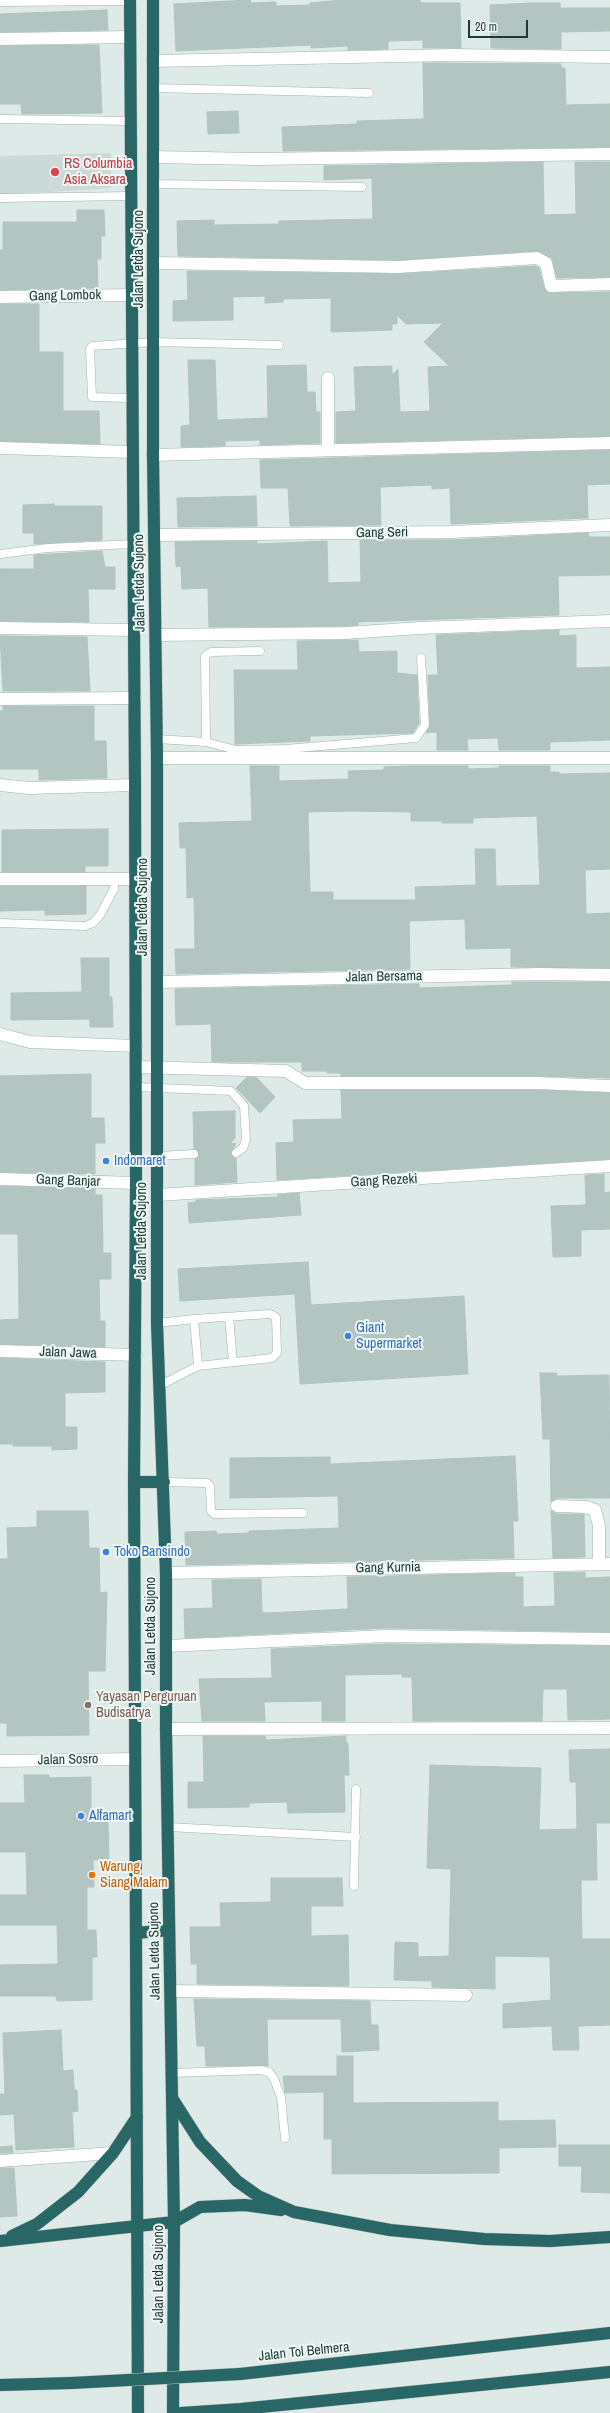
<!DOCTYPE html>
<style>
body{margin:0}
#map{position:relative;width:610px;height:2413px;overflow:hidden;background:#ddeae7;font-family:"Archivo Narrow",sans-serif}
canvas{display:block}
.scale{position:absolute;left:468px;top:20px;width:60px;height:18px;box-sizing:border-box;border:2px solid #1e3a38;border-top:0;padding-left:5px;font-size:12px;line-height:14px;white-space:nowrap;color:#1e3a38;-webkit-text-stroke:3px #eef7f4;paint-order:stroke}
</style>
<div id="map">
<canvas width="610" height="2413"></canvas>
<div class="scale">20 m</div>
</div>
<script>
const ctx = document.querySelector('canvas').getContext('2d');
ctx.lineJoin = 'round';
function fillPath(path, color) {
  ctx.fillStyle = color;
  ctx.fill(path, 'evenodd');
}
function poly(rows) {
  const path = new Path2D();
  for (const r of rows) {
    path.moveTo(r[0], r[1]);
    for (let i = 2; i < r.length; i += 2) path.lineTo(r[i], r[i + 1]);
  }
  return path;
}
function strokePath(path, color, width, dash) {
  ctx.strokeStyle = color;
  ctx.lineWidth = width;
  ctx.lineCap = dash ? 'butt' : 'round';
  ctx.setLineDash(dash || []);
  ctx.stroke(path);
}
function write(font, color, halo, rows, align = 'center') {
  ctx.font = font + ' "Archivo Narrow",sans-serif';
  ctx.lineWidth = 4;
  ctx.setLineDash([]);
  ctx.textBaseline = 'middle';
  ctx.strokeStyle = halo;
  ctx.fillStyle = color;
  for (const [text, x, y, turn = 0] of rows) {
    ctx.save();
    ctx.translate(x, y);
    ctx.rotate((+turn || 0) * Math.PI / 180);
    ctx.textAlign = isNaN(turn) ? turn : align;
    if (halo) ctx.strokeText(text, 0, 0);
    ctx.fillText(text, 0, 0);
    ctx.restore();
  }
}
fillPath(poly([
 [111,153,111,188,0,195,0,156]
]), '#cbdad6');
const building = poly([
 [250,0,251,3,276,2,276,6,310,5,310,3,342,0,420,0,420,3,460,3,461,48,423,48,423,40,388,41,388,49,348,50,348,46,311,48,311,45,176,51,174,4,250,0],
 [531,3,560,3,560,8,610,8,610,31,561,32,561,49,491,48,490,5,531,3],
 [107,10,108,30,0,32,0,14,107,10],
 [99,45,102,113,22,114,21,104,0,104,0,46,99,45],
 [423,63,561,64,561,68,565,68,566,105,610,104,610,147,283,151,282,127,357,124,357,121,424,119,423,63],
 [238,111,239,133,208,134,207,112,238,111],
 [543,162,544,215,576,214,575,162,610,162,610,277,557,278,552,258,537,251,398,260,178,256,177,221,214,220,214,225,279,224,279,221,373,219,372,178,324,180,324,166,543,162],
 [77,210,104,210,105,236,101,236,101,259,97,259,98,288,0,290,0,250,3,250,3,222,77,222,77,210],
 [535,266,539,268,544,288,548,293,610,292,610,436,336,443,336,412,356,411,354,367,392,366,392,375,398,369,400,412,430,411,428,367,449,366,424,342,443,323,406,324,397,315,397,324,392,324,392,330,331,332,331,298,283,299,283,302,265,303,265,296,233,297,233,320,173,321,173,301,188,300,187,271,398,274,535,266],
 [0,304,39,304,39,352,63,352,63,411,99,411,100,444,0,441,0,304],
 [188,360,215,360,217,420,268,418,267,366,306,365,307,392,315,392,316,412,320,412,320,443,260,445,260,440,225,441,225,446,181,447,181,426,190,425,188,360],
 [610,450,610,484,587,485,588,518,451,524,450,488,432,489,432,485,380,487,381,525,290,526,288,488,261,488,260,460,610,450],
 [256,496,257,526,178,527,177,498,256,496],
 [54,504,54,506,102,506,102,540,34,544,34,533,23,533,23,505,54,504],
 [588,533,589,537,610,537,610,575,558,576,559,615,358,622,358,625,346,626,209,627,208,588,182,589,181,566,176,567,175,542,257,541,257,544,327,541,328,583,361,582,360,540,451,540,588,533],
 [102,551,105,567,115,567,115,589,88,589,89,622,0,621,0,569,34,569,34,555,102,551],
 [559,630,559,636,576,635,576,668,610,667,610,740,550,742,550,750,499,750,498,738,467,739,468,750,437,750,437,732,426,733,430,725,428,675,438,675,436,635,559,630],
 [0,636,87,637,90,691,3,691,0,636],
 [358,640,359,652,397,651,397,673,417,675,419,723,413,733,310,736,310,741,235,744,234,670,298,670,297,641,358,640],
 [3,706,94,706,94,741,106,741,107,778,39,780,39,769,0,769,0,711,3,711,3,706],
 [250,766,279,766,279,781,349,779,348,771,384,770,384,767,410,766,468,766,468,769,499,768,499,766,550,766,550,772,559,772,559,774,610,773,610,869,585,870,586,914,610,913,610,968,511,967,511,948,466,949,465,919,409,921,410,969,176,974,175,949,195,949,194,897,187,898,186,848,180,848,179,823,252,821,250,766],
 [350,811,411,812,411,821,442,821,442,823,473,823,473,818,537,816,540,885,496,886,495,849,475,849,476,885,415,887,416,900,333,900,333,892,310,892,308,812,350,811],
 [108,829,108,866,85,866,85,872,2,872,2,830,108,829],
 [0,886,86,886,86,914,45,915,45,910,0,911,0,886],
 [81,958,109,958,109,997,112,997,113,1027,90,1027,90,1019,11,1020,11,993,82,992,81,958],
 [512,982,610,982,610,1078,536,1076,341,1076,341,1073,327,1073,327,1071,302,1071,302,1062,212,1062,211,1024,176,1025,175,989,419,984,419,988,512,985,512,982],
 [91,1074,91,1118,104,1118,105,1143,95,1143,95,1174,0,1172,0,1076,91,1074],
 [247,1077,257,1078,275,1097,260,1113,236,1088,247,1077],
 [341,1090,536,1090,610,1093,610,1159,277,1180,276,1143,294,1142,293,1120,342,1119,341,1090],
 [235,1111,235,1138,230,1144,236,1143,231,1153,236,1158,237,1182,195,1185,195,1159,199,1154,194,1149,193,1112,235,1111],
 [604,1174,604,1193,610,1192,610,1229,581,1230,581,1256,553,1257,551,1206,586,1205,585,1175,604,1174],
 [0,1186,95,1189,95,1195,102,1195,103,1253,111,1253,111,1279,99,1279,100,1321,105,1321,105,1347,0,1344,0,1320,19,1319,18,1234,0,1234,0,1186],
 [299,1193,301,1215,189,1223,188,1203,196,1202,196,1200,278,1197,277,1195,299,1193],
 [308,1262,311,1305,464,1296,468,1374,300,1384,295,1294,180,1301,178,1269,308,1262],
 [0,1358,105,1362,105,1392,65,1393,65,1427,77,1427,77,1449,52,1450,52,1446,13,1446,13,1444,0,1444,0,1358],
 [540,1373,557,1373,557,1376,609,1375,610,1498,557,1498,551,1502,550,1439,543,1439,540,1373],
 [515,1456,518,1521,513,1521,514,1558,186,1565,185,1532,216,1531,217,1534,249,1533,249,1531,339,1528,338,1496,230,1498,230,1458,330,1457,330,1464,515,1456],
 [37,1511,88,1511,89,1548,99,1548,100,1593,107,1592,105,1671,88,1671,89,1735,7,1736,7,1723,0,1723,0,1559,8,1559,7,1528,37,1527,37,1511],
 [551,1511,557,1514,584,1514,585,1557,553,1558,551,1511],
 [585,1572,585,1578,610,1577,610,1632,386,1628,185,1638,184,1609,213,1608,212,1580,261,1579,262,1612,266,1613,348,1609,347,1577,515,1573,515,1577,523,1577,523,1607,555,1606,554,1573,585,1572],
 [386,1644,610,1646,610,1719,568,1720,567,1689,543,1689,542,1721,413,1721,412,1677,402,1677,402,1674,345,1675,345,1721,322,1721,322,1701,264,1702,265,1721,202,1721,199,1679,272,1678,271,1649,386,1644],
 [203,1736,265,1736,266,1740,346,1736,346,1743,348,1743,349,1775,344,1775,345,1812,288,1813,287,1802,249,1803,249,1807,188,1808,188,1782,204,1782,203,1736],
 [610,1749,610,1823,596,1823,597,1880,581,1880,582,1939,610,1939,610,2025,578,2026,579,2050,553,2050,552,2026,503,2028,503,2004,551,2000,550,1957,495,1956,495,1989,432,1987,432,1981,394,1980,395,1942,418,1943,418,1957,449,1956,451,1869,427,1868,430,1765,541,1768,539,1830,577,1829,576,1782,570,1782,569,1750,610,1749],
 [24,1775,49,1775,49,1778,91,1777,91,1822,108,1822,109,1860,93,1860,94,1887,87,1887,87,1930,96,1930,97,1957,92,1957,92,2000,57,2001,56,1996,0,1996,0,1965,58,1964,57,1925,0,1925,0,1895,27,1895,26,1852,0,1852,0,1803,25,1803,24,1775],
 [271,1878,342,1878,343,1906,311,1906,311,1936,348,1935,349,1986,197,1984,197,1964,191,1964,190,1927,221,1927,220,1903,271,1902,271,1878],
 [194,1999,370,2001,371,2025,378,2025,379,2050,342,2052,341,2019,267,2019,268,2066,206,2066,205,2046,197,2046,194,1999],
 [61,2030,63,2071,73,2070,74,2090,77,2090,78,2111,72,2112,74,2147,16,2150,14,2114,0,2115,0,2094,5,2094,3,2033,61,2030],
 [337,2056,353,2056,353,2103,498,2102,498,2121,555,2120,556,2147,499,2148,499,2173,332,2174,332,2139,324,2139,324,2092,285,2093,283,2076,337,2076,337,2056],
 [559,2145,610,2145,610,2193,581,2192,582,2166,559,2166,559,2145],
 [12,2146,13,2153,0,2153,0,2147,12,2146],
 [0,2168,14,2168,17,2216,0,2217,0,2168]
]);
fillPath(building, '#b3c5c0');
strokePath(building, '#b0c4bf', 1);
const lane = poly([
 [0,2,130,1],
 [153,88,369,93],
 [0,119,131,121],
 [153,184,362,187],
 [0,198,130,196],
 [131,398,92,397,90,349,92,346,154,342,279,345],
 [0,554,48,548,133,544],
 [157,739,206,742,205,656,211,652,260,651],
 [206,742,236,750,286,749,416,738,425,725,421,658],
 [0,923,85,926,93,923,100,915,114,889,115,879],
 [136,1087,231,1091,244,1106,246,1140,243,1148,236,1153],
 [158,1156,194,1154],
 [229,1317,233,1362],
 [194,1319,270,1314,276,1317,277,1353,272,1358,198,1366],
 [157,1323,194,1319,198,1366,159,1386],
 [164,1482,207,1483,210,1486,211,1511,214,1514,303,1513],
 [168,1827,356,1837],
 [354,1886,356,1789],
 [171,2073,261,2070,269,2072,274,2079,281,2097,285,2138]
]);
const street = poly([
 [0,39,130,37],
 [153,61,452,55,610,57],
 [153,157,255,159,610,154],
 [154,263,398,267,537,258,546,263,551,286,610,284],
 [0,297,131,295],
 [0,448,132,452],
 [328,450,328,378],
 [153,455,610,443],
 [154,535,451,532,610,525],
 [0,628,134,630],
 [156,635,346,633,420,628,610,621],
 [0,699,135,698],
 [157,758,610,758],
 [0,785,29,788,135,785],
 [0,879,135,879],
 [158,982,539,974,610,975],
 [0,1034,30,1042,136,1046],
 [136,1067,286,1071,305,1083,536,1083,610,1086],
 [0,1179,136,1183],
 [158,1195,610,1166],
 [0,1351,136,1355],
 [557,1506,586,1507,595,1510,599,1526,599,1564],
 [166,1573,610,1564],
 [166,1646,386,1636,610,1639],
 [166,1729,610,1728],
 [0,1761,135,1759],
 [171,1991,466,1995],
 [0,2161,113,2153]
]);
const highway = poly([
 [130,0,135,785,136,1183,134,1482,138,2413],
 [153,0,153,455,157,758,157,1323,166,1573,166,1729,174,2222,173,2413],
 [134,1482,164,1482],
 [136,1933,169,1930],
 [172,2098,200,2142,237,2181,258,2196,294,2212,390,2230,484,2239,550,2241,610,2237],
 [12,2236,37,2224,78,2192,113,2153,137,2117],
 [0,2241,174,2222,200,2207,245,2205,281,2210],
 [240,2374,610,2333],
 [0,2385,72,2383],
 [181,2413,241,2409,610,2372]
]);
strokePath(lane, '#a0b2af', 9);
strokePath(street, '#a0b2af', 13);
strokePath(highway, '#bcc4c3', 13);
strokePath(lane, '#fff', 8);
strokePath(street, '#fff', 12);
strokePath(highway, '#296766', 12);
const highwayBridge = poly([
 [72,2383,240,2374]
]);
strokePath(highwayBridge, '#bcc4c3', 13, []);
strokePath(highwayBridge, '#296766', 12);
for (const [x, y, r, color] of [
 [55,172,5,"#e0444e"],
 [106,1161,4,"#3f7fe0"],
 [348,1336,4,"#3f7fe0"],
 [106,1552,4,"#3f7fe0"],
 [88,1705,4,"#8d6e63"],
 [81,1816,4,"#3f7fe0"],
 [92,1875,4,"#e8710a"]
]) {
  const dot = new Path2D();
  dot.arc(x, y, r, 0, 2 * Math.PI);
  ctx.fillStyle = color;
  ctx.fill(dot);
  strokePath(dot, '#eef7f4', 1.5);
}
write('14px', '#be3a42', '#eef7f4', [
 ["RS Columbia",64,164],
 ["Asia Aksara",64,180]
], 'left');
write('14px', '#1e3a38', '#eef7f4', [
 ["Jalan Letda Sujono",139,259,-90],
 ["Gang Lombok",65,296,-1],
 ["Gang Seri",382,533,-1],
 ["Jalan Letda Sujono",140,583,-91],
 ["Jalan Letda Sujono",143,907,-90],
 ["Jalan Bersama",384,977,-1],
 ["Gang Banjar",68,1181,2],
 ["Gang Rezeki",384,1181,-3],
 ["Jalan Letda Sujono",142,1231,-90],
 ["Jalan Jawa",68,1353,2],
 ["Gang Kurnia",388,1568,-1],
 ["Jalan Letda Sujono",151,1626,-90],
 ["Jalan Sosro",68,1760,-1],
 ["Jalan Letda Sujono",155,1951,-91],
 ["Jalan Letda Sujono",159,2274,-90],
 ["Jalan Tol Belmera",304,2352,-6]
]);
write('14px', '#366cbe', '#eef7f4', [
 ["Indomaret",114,1161],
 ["Giant",356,1328],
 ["Supermarket",356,1344],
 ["Toko Bansindo",114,1552],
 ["Alfamart",89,1816]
], 'left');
write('14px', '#785e54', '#eef7f4', [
 ["Yayasan Perguruan",96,1697],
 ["Budisatrya",96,1713]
], 'left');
write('14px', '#c56008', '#eef7f4', [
 ["Warung",100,1867],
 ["Siang Malam",100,1883]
], 'left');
</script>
